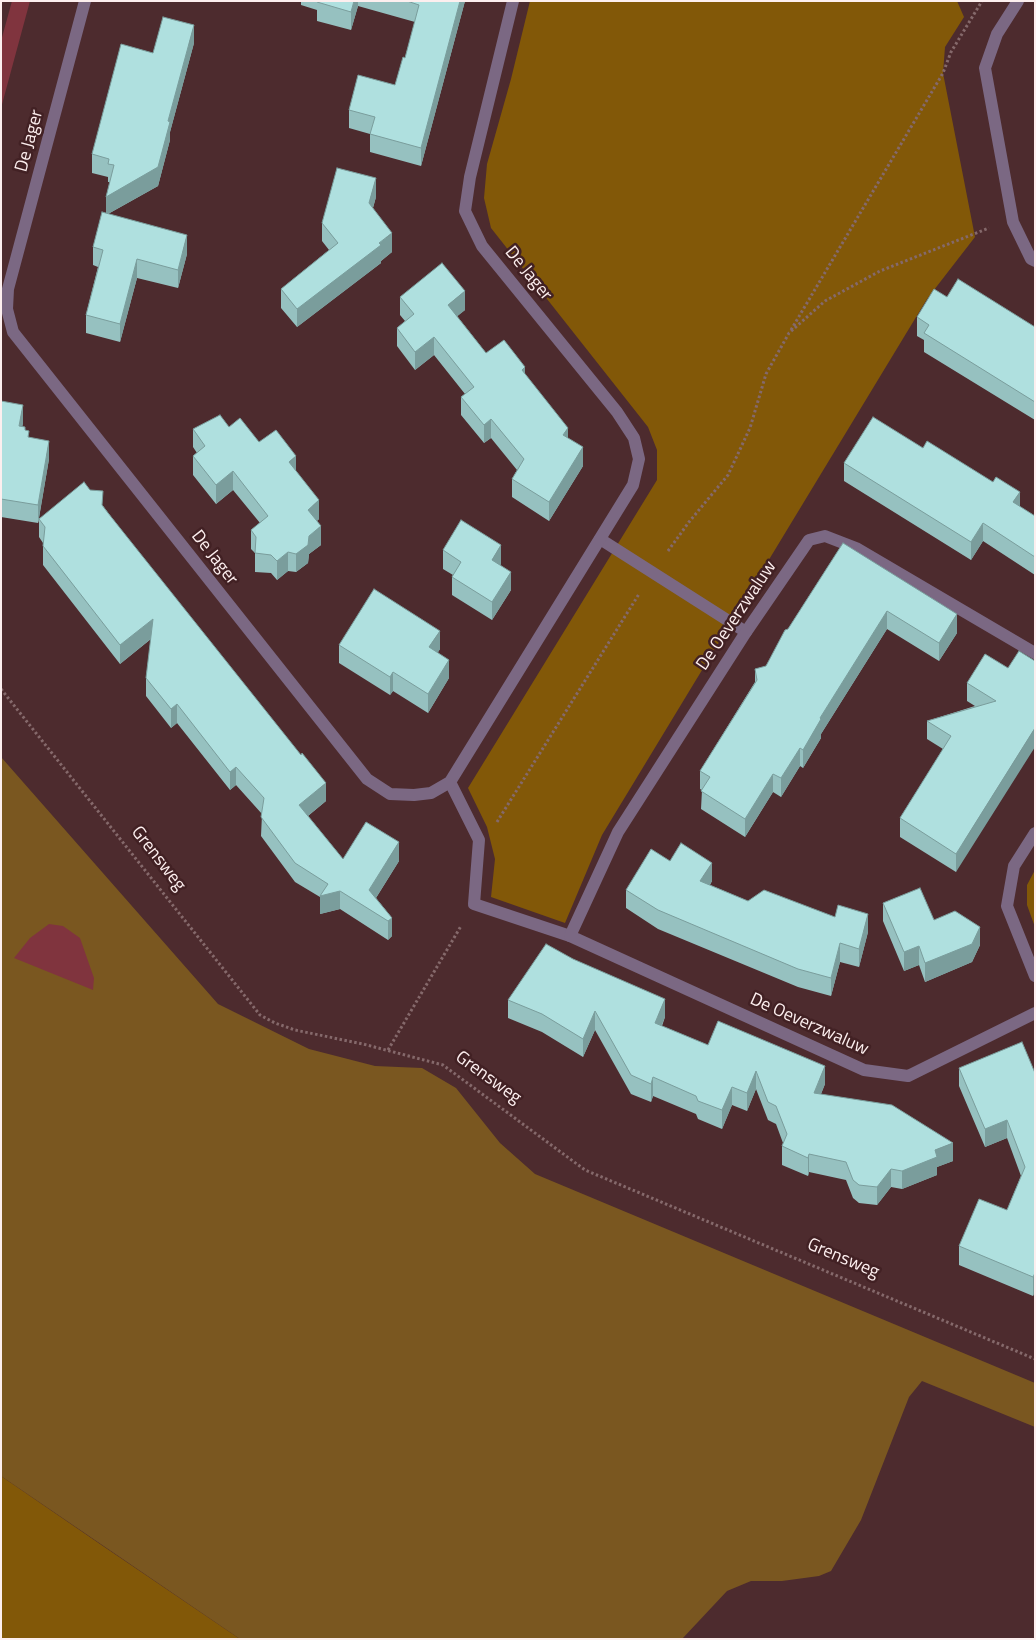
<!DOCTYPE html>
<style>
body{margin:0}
#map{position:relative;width:1036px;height:1640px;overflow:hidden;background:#4d2b2e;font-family:"Titillium Web",sans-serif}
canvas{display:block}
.frame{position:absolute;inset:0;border:2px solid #fdefef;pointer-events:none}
</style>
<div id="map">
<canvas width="1036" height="1640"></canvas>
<div class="frame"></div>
</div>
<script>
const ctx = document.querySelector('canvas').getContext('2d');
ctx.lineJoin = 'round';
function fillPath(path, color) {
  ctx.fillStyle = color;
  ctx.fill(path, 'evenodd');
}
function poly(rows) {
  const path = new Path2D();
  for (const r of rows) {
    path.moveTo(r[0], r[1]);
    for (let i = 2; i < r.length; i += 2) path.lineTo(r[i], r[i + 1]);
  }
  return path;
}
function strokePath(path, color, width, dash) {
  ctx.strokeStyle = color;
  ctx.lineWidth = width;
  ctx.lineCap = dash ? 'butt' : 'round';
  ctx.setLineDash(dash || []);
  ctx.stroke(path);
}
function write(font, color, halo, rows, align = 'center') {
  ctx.font = font + ' "Titillium Web",sans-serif';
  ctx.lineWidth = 5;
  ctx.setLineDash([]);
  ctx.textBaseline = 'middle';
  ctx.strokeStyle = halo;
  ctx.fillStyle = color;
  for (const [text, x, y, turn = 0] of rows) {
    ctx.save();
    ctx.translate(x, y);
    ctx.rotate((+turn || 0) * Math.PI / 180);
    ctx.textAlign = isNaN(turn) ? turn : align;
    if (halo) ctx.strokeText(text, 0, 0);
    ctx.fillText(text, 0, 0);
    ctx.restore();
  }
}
fillPath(poly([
 [530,1,957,1,964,17,945,47,943,73,975,237,927,299,602,835,565,923,491,897,495,859,487,827,468,788,657,480,657,450,648,427,491,228,484,198,487,164,511,79],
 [1035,870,1035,927,1027,905,1027,885],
 [1,1476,100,1544,240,1639,1,1639]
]), '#825808');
fillPath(poly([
 [1,757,218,1004,309,1049,375,1066,422,1068,456,1088,500,1143,535,1174,1035,1383,1035,1427,922,1381,909,1397,861,1520,831,1571,819,1576,782,1581,751,1581,727,1591,682,1639,240,1639,1,1476]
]), '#7a5720');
fillPath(poly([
 [12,1,30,1,1,108,1,41],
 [49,924,63,926,80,938,94,978,93,990,14,958,30,938]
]), '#80343e');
strokePath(poly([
 [791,330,943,73,951,52,982,1],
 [668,551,689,522,728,475,750,428,766,374,789,333,825,301,880,271,989,228],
 [1,689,260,1015,275,1023,295,1030,363,1044,443,1065,585,1170,1035,1359],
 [497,822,639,594],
 [388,1050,461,926]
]), '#85696b', 3, [2.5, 2.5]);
strokePath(poly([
 [600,539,746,632],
 [450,782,479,840,474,904,570,936]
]), '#7b6883', 12);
strokePath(poly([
 [85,1,8,289,7,309,13,332,367,779,390,794,414,795,431,793,450,782,633,485,639,459,634,438,617,412,482,246,465,211,470,177,513,1],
 [1018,1,997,34,985,68,1013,222,1031,259,1035,261],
 [1035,653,856,548,825,536,809,540,746,632,618,832,570,936,864,1070,908,1076,1035,1013],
 [1035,833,1014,866,1007,906,1035,976]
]), '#7b6883', 12);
fillPath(poly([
 [301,1,465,1,421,166,370,152,370,134,349,128,349,110,395,85,405,58,415,22,358,6,351,30,317,21,317,10,301,5],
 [194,43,170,132,170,140,158,186,108,214,187,254,178,288,137,278,120,342,86,333,86,315,98,267,93,265,93,247,106,213,110,182,108,182,108,177,92,173,92,154,153,53],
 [376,197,373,208,392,252,381,261,381,263,297,327,281,308,281,289,329,250,322,241,322,223],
 [400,297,465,310,457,316,486,353,525,374,568,438,583,466,549,521,512,497,512,479,517,470,491,438,484,443,461,415,461,397,465,394,434,355,415,370,397,346,397,328,405,321,400,315],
 [947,297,1035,327,1035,420,924,352,924,340,917,336,917,317],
 [1,401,23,423,22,427,25,430,29,438,49,459,39,518,103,506,326,801,308,816,343,859,399,861,376,898,392,918,392,936,388,940,340,909,320,914,320,897,295,882,261,836,262,814,236,785,230,790,177,723,171,728,146,696,146,678,151,639,120,664,43,565,43,543,39,537,39,520,38,523,1,517],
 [229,427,259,442,296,471,319,519,317,521,321,545,309,554,308,563,296,572,288,571,277,580,271,573,255,572,255,553,251,549,251,530,260,523,233,490,216,504,193,475,193,456,197,453,193,447,193,429],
 [923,448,1035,516,1035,575,983,541,971,560,844,481,844,463],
 [843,543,957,633,939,661,887,629,821,734,821,738,803,768,800,766,781,797,773,792,745,837,701,809,702,790,700,789,700,771,755,682,755,669,766,666,788,629],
 [443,550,501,564,500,565,511,590,492,620,452,595,452,577,453,575,443,569],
 [339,645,440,649,438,652,449,678,428,713,393,691,390,695,339,663],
 [1008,668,956,872,900,837,900,818,943,749,927,739,927,721,975,706,967,701,967,683],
 [670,861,712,881,710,885,748,901,868,932,859,967,840,962,831,996,798,987,658,929,626,908,626,890],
 [883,903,934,920,980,945,972,962,925,982,919,965,904,971,883,921],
 [508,1000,665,1017,662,1026,708,1045,825,1084,821,1094,953,1161,937,1167,937,1175,902,1189,891,1187,877,1205,859,1203,853,1198,846,1180,809,1172,808,1176,782,1165,782,1146,783,1143,776,1124,768,1120,756,1089,747,1111,732,1105,722,1129,698,1119,696,1114,653,1096,651,1102,631,1094,595,1030,583,1057,542,1032,508,1018],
 [959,1068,1035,1073,1035,1291,1033,1296,959,1265,959,1246,1007,1210,1021,1176,1007,1138,985,1147,959,1086]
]), '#96c1c0');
fillPath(poly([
 [354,1,358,1,358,6,351,30,351,12],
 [460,1,465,1,421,166,421,148],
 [194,25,194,43,170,132,170,140,158,186,106,215,106,197,168,121],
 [376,178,376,197,369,221,369,203],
 [392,233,392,252,381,261,381,263,297,327,297,309],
 [187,235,187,254,178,288,178,270],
 [137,259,137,278,120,342,120,324],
 [465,291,465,310,448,324,448,305],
 [434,337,434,355,415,370,415,352],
 [525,367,525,385,522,370],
 [23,405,23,423,19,444,19,426],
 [491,419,491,438,484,443,484,425],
 [568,428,568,446,563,435],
 [49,441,49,459,38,523,38,505],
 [583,447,583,466,549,521,549,502],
 [296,456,296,475,289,462],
 [233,471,233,490,216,504,216,485],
 [1020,492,1020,510,1013,502],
 [319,500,319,519,308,528,308,510],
 [983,523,983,541,971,560,971,542],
 [321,526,321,545,309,554,308,563,296,572,296,554,309,536],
 [501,545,501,564,492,578,492,560],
 [288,552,288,571,277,580,277,561],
 [511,572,511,590,492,620,492,602],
 [887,611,887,629,821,734,821,738,803,768,803,750,820,718],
 [957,614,957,633,939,661,939,643],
 [153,619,153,637,120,664,120,645],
 [440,631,440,649,429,666,429,647],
 [449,660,449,678,428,713,428,694],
 [393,672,393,691,390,695,390,677],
 [177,704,177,723,171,728,171,709],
 [1035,728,1035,747,956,872,956,854],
 [800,748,800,766,781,797,781,778],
 [236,767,236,785,230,790,230,772],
 [773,774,773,792,745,837,745,819],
 [326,783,326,801,299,823,299,805],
 [399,842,399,861,369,909,369,890],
 [712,863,712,881,700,900,700,881],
 [340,891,340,909,320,914,320,896],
 [868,914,868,932,859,967,859,949],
 [392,918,392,936,388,940,388,921],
 [980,927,980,945,972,962,925,982,925,963],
 [840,943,840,962,831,996,831,978],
 [919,946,919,965,904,971,904,952],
 [665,999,665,1017,655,1041,655,1023],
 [595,1011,595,1030,583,1057,583,1039],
 [825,1066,825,1084,814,1111,814,1093],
 [756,1071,756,1089,747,1111,747,1093],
 [653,1077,653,1096,651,1102,651,1084],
 [732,1087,732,1105,722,1129,722,1110],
 [1007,1120,1007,1138,985,1147,985,1129],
 [953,1143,953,1161,937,1167,937,1175,902,1189,902,1171,935,1150],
 [809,1154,809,1172,808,1176,808,1158],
 [891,1169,891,1187,877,1205,877,1187],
 [1035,1273,1035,1291,1033,1296,1033,1277]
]), '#7a9d9c');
const building = poly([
 [318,1,354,1,351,12,317,2,318,1],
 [407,1,460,1,421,148,370,134,375,117,349,110,358,75,395,85,403,57,405,58,419,5,407,1],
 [163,17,194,25,168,121,170,122,158,167,106,197,114,165,108,164,109,159,92,154,121,44,153,53,163,17],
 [337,168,376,178,369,203,392,233,379,243,381,245,297,309,281,289,338,243,322,223,337,168],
 [102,212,187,235,178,270,137,259,120,324,86,315,103,250,93,247,102,212],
 [442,263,465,291,448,305,486,353,504,340,525,367,522,370,568,428,563,435,583,447,549,502,512,479,524,459,491,419,484,425,461,397,474,387,434,337,415,352,397,328,414,314,400,297,442,263],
 [958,279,1035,327,1035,402,924,333,929,325,917,317,934,289,947,297,958,279],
 [1,401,23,405,19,426,25,427,25,430,29,431,28,437,49,441,38,505,1,499,1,401],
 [220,415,229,427,240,418,259,442,276,430,296,456,289,462,319,500,308,510,321,526,309,536,308,545,296,554,288,552,277,561,271,555,255,553,256,537,251,530,268,516,233,471,216,485,193,456,205,446,193,429,220,415],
 [873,417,923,448,927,441,993,482,996,477,1020,492,1013,502,1035,516,1035,557,983,523,971,542,844,463,873,417],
 [84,482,90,490,103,491,102,505,108,513,301,755,302,753,326,783,299,805,343,859,366,822,399,842,369,890,392,918,388,921,340,891,320,896,328,884,295,863,261,817,264,798,236,767,230,772,177,704,171,709,146,678,153,619,120,645,43,546,45,527,39,519,84,482],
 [461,520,501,545,492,560,511,572,492,602,452,577,461,562,443,550,461,520],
 [843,543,957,614,939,643,887,611,820,718,821,719,803,750,800,748,781,778,773,774,745,819,701,791,710,777,700,771,757,680,755,669,766,666,785,630,788,629,843,543],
 [374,589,440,631,429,647,449,660,428,694,393,672,390,677,339,645,374,589],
 [1019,651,1035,661,1035,728,956,854,900,818,951,736,927,721,996,701,967,683,985,654,1008,668,1019,651],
 [681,843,712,863,700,881,748,901,764,890,835,917,838,905,868,914,859,949,840,943,831,978,798,969,658,910,626,890,651,849,670,861,681,843],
 [920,888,934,920,955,911,980,927,972,944,925,963,919,946,904,952,883,903,920,888],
 [546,944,573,959,665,999,655,1023,708,1045,718,1021,825,1066,814,1093,892,1105,953,1143,935,1150,937,1157,902,1171,891,1169,877,1187,859,1185,853,1180,846,1162,809,1154,808,1158,782,1146,787,1134,776,1106,768,1102,756,1071,747,1093,732,1087,722,1110,698,1101,696,1096,653,1077,651,1084,631,1075,595,1011,583,1039,542,1014,508,1000,546,944],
 [1022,1042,1035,1073,1035,1273,1033,1277,959,1246,979,1199,1007,1210,1025,1167,1007,1120,985,1129,959,1068,1022,1042]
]);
fillPath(building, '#afe0df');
strokePath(building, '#7a9d9c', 1);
write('18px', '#fdefef', '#422124', [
 ["De Jager",30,141,-75],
 ["De Jager",528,274,51],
 ["De Jager",214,558,52],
 ["De Oeverzwaluw",737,616,-56],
 ["Grensweg",158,859,52],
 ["De Oeverzwaluw",809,1025,24],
 ["Grensweg",488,1078,36],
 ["Grensweg",843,1259,23]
]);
</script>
